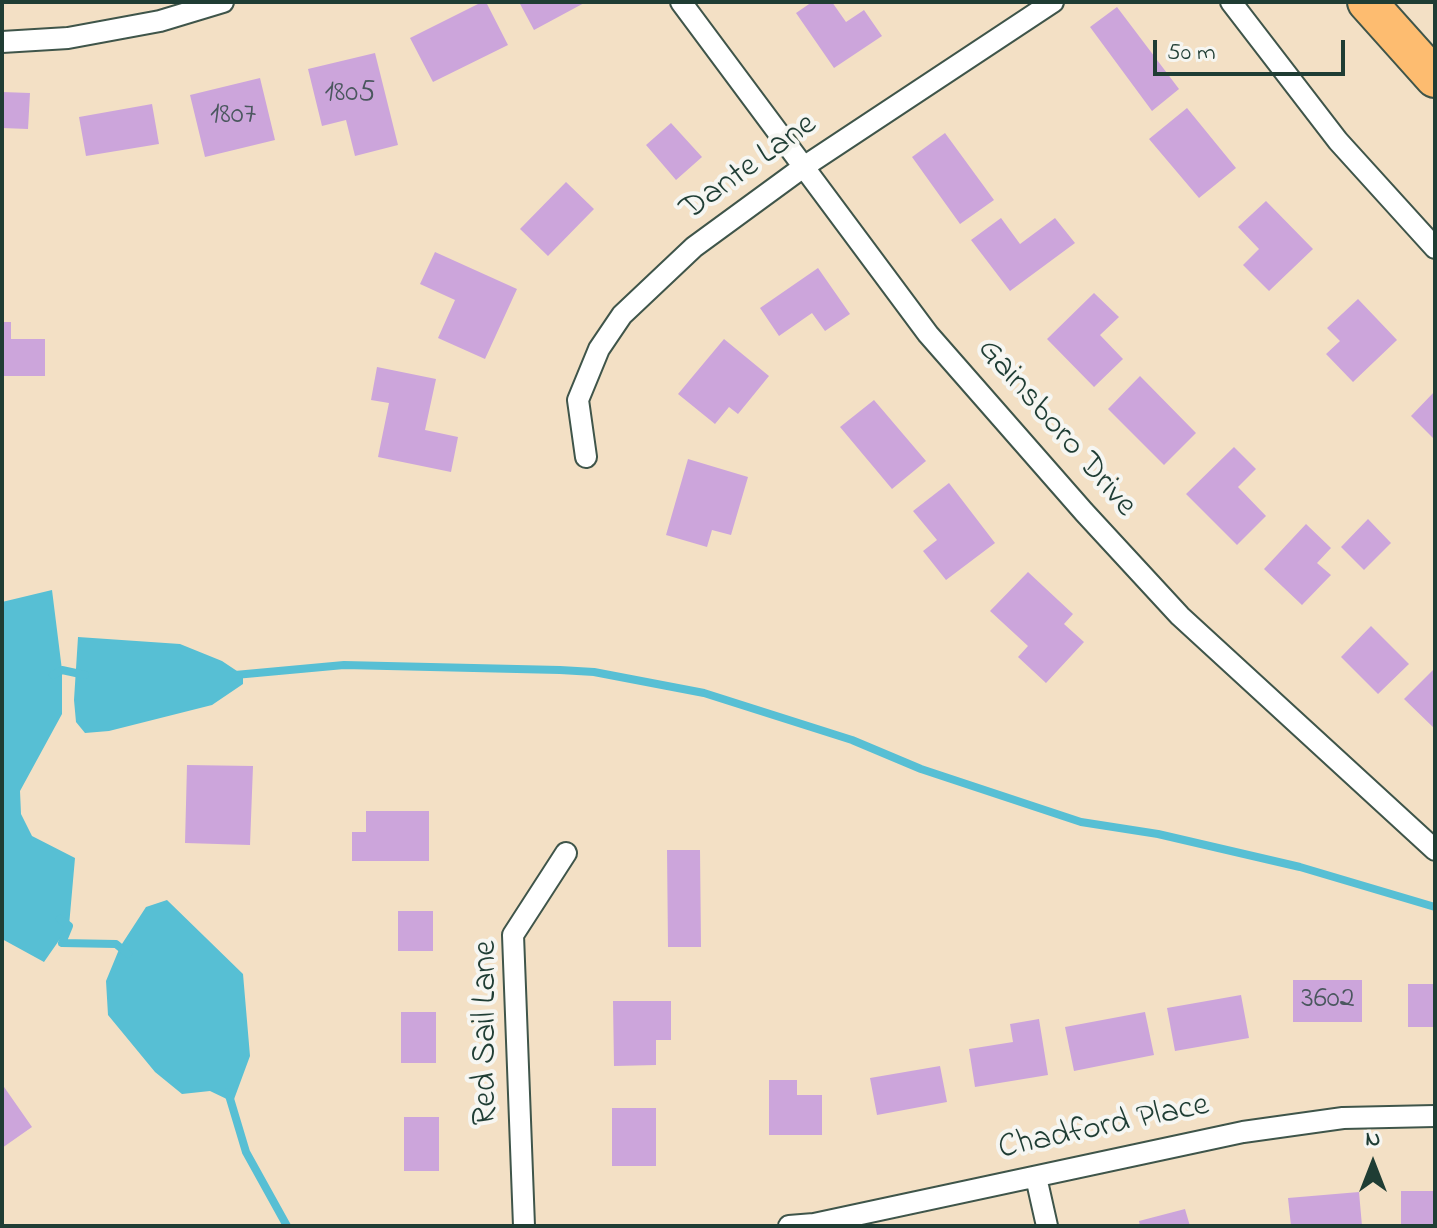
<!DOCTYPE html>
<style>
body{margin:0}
#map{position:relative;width:1437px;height:1228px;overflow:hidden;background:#f3e0c5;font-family:"Indie Flower",sans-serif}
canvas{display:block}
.frame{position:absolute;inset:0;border:4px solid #1f3d34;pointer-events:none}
.north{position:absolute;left:1333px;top:1124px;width:80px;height:80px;-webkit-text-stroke:6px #f6f6f2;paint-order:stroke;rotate:0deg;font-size:22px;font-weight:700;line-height:32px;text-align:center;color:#1f3d34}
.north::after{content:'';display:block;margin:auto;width:28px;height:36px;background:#1f3d34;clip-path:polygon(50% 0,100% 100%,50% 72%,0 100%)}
.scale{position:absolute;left:1153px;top:40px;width:192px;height:36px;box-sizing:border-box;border:4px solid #1f3d34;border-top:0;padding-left:10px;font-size:24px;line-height:28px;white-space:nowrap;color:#1f3d34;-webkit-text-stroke:6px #f6f6f2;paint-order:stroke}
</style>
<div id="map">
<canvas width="1437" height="1228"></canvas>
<div class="frame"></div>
<div class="north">N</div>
<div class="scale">50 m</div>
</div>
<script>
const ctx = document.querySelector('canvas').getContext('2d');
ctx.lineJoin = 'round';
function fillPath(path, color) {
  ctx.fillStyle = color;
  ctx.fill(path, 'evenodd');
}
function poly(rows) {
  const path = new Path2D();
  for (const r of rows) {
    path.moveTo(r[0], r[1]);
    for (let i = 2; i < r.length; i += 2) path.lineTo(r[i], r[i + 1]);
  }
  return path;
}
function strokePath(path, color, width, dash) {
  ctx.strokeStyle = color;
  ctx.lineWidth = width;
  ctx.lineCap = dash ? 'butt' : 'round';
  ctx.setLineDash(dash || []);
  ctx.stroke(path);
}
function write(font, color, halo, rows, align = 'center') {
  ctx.font = font + ' "Indie Flower",sans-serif';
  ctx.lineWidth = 8;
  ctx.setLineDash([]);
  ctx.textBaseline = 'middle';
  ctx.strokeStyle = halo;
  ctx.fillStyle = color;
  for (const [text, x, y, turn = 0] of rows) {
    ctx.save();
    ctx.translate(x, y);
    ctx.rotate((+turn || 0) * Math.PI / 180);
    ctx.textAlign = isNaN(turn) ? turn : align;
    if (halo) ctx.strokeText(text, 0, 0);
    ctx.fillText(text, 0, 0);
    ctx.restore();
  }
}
fillPath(poly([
 [52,590,62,670,62,714,20,791,21,814,32,836,75,858,69,926,44,962,2,939,2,602],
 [78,637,180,644,222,661,243,675,243,684,212,705,109,731,85,733,76,722,74,700],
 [167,900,243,974,250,1056,233,1102,210,1091,182,1094,155,1072,108,1015,106,981,120,947,146,907]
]), '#57bfd4');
strokePath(poly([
 [53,675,62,670,85,675],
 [235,675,344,665,560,670,594,672,704,693,852,740,921,769,1081,822,1158,834,1300,867,1435,907],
 [60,919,69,926,62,943,116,944,128,954],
 [228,1092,246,1152,287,1226]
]), '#57bfd4', 8);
fillPath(poly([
 [482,2,486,2,508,45,433,82,410,38],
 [519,2,586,2,534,30],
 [812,2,832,2,846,22,864,10,882,36,834,68,796,13],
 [1117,7,1179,89,1152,111,1090,27],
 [375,53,398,145,355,156,346,120,322,126,308,69],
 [260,78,275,140,205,157,190,95],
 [2,92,30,93,28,129,2,128],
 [152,104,159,144,86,156,79,117],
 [1187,108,1236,168,1199,198,1149,139],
 [671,123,702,157,676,180,646,145],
 [945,133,994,200,960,224,912,157],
 [566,182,594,209,548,256,520,229],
 [1266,201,1313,249,1269,291,1243,265,1259,249,1238,227],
 [1001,218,1020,244,1055,218,1075,243,1010,291,971,240],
 [435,252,517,289,485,359,438,338,455,300,420,284],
 [818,268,850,314,825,331,812,313,779,336,760,308],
 [1094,293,1119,317,1100,335,1123,359,1094,387,1047,339],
 [1358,299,1397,340,1353,382,1326,354,1340,341,1327,328],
 [2,322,11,322,11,339,45,339,45,376,2,376],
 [724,339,769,376,738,414,729,407,715,424,678,394],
 [377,367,436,379,425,430,458,437,451,472,378,457,389,403,371,400],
 [1140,376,1196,433,1164,465,1108,409],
 [1435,391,1435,440,1411,416],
 [874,400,926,461,892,489,840,427],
 [1234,447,1256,469,1238,487,1266,516,1237,545,1186,494],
 [688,459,748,477,731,535,712,530,707,547,666,535],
 [949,483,995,543,946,580,923,551,937,540,913,511],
 [1368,519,1391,543,1364,570,1341,547],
 [1306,524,1331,548,1317,563,1331,575,1302,605,1264,569],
 [1028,572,1073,614,1064,624,1084,642,1046,683,1018,657,1028,646,990,611],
 [1371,626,1409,664,1378,694,1341,657],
 [1435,668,1435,729,1404,699],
 [187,765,253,766,250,845,185,843],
 [366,811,429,811,429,861,352,861,352,832,366,832],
 [667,850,700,850,701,947,668,947],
 [398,911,433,911,433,951,398,951],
 [1293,980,1362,980,1362,1022,1293,1022],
 [1408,984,1435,984,1435,1027,1408,1027],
 [1241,995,1249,1038,1175,1051,1167,1008],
 [613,1001,671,1001,671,1040,656,1040,656,1065,614,1066],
 [401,1012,436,1012,436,1063,401,1063],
 [1145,1012,1154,1055,1074,1071,1065,1027],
 [1039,1019,1048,1075,975,1087,969,1049,1013,1042,1010,1024],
 [940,1066,947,1102,877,1115,870,1078],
 [769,1080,797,1080,797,1095,822,1095,822,1135,769,1135],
 [2,1084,32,1127,2,1148],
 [612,1108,656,1108,656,1166,612,1166],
 [404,1117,439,1117,439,1171,404,1171],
 [1401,1191,1435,1191,1435,1226,1401,1226],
 [1359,1192,1362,1226,1291,1226,1288,1198],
 [1185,1209,1190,1226,1140,1226,1139,1221]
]), '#cca5db');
const street = poly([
 [681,2,928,334,1084,512,1180,616,1435,850],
 [1231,2,1338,141,1435,248],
 [2,42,68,38,160,21,223,2],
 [586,457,578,400,599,349,622,315,694,247,802,168,1053,2],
 [1036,1177,1047,1226],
 [524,1226,513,935,566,853],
 [789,1226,814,1224,1243,1132,1343,1118,1435,1116]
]);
const highway = poly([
 [1367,2,1435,78]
]);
strokePath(street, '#3f554a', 24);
strokePath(highway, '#3f554a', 42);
strokePath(street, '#fff', 20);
strokePath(highway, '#fdbc70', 38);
write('30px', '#4a575e', null, [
 ["1805",350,95],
 ["1807",233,117],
 ["3602",1328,1001]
]);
write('34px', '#1f3d34', '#f6f6f2', [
 ["Dante Lane",750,169,-36],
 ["Gainsboro Drive",1055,429,49],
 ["Red Sail Lane",488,1033,-90],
 ["Chadford Place",1104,1129,-12]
]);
</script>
